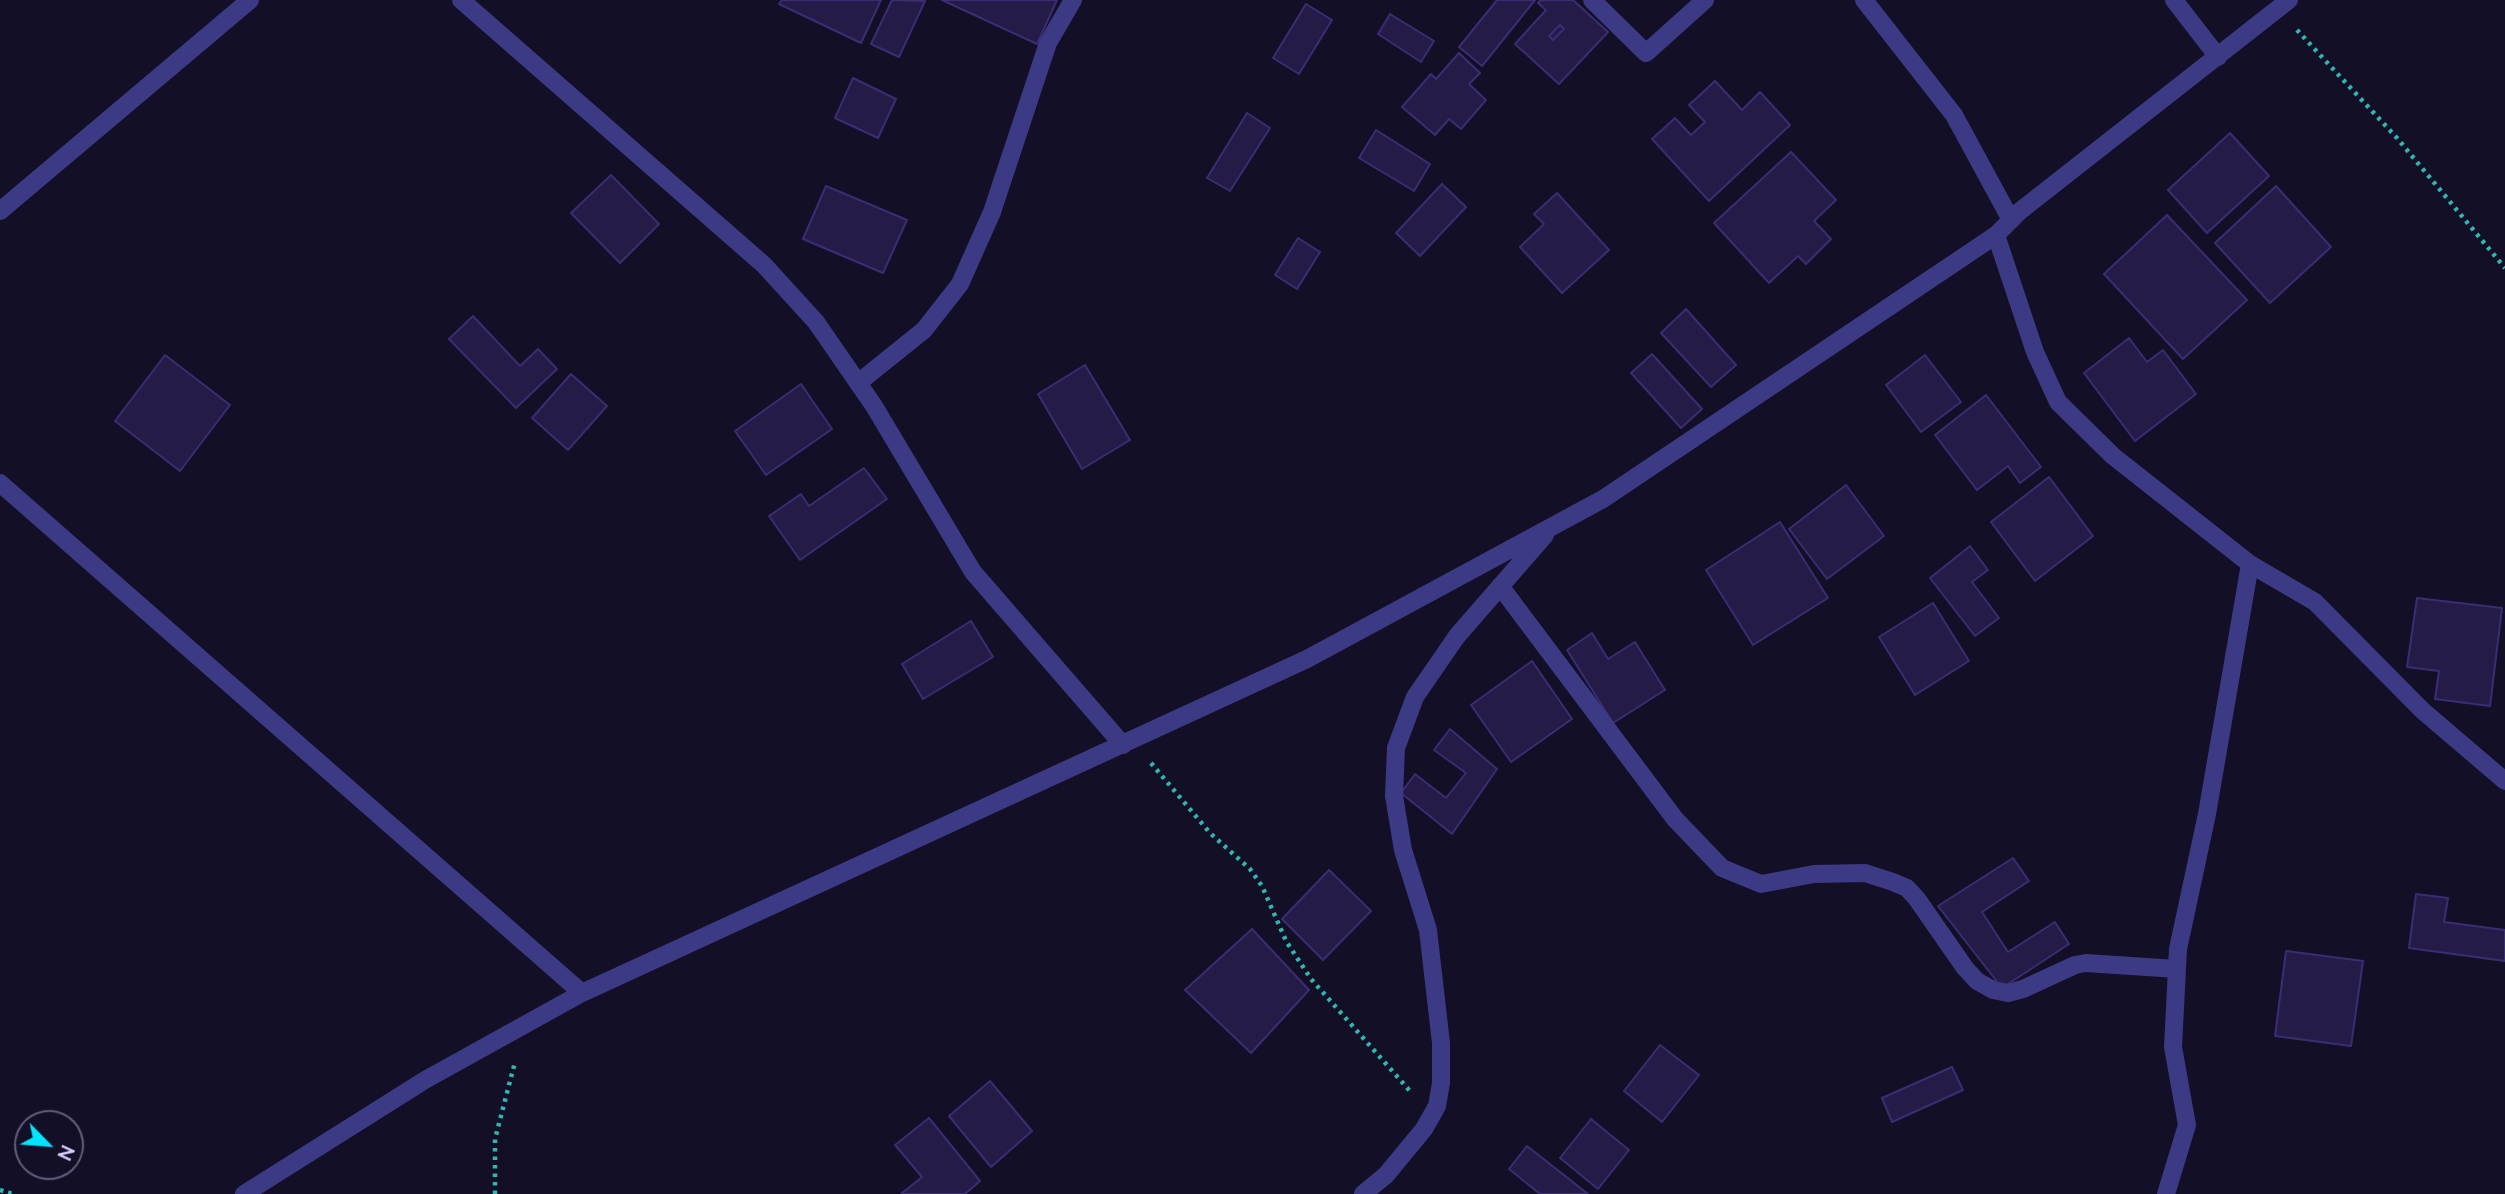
<!DOCTYPE html>
<style>
body{margin:0}
#map{position:relative;width:2505px;height:1194px;overflow:hidden;background:#130f26;font-family:Mulish,sans-serif}
canvas{display:block}
.north{position:absolute;left:14px;top:1110px;width:70px;height:70px;box-sizing:border-box;background:#130f26;border:2px solid #625e7d;border-radius:50%;rotate:115deg;font-size:19px;font-weight:700;line-height:28px;text-align:center;color:#d9d4ff}
.north::after{content:'';display:block;margin:auto;width:24px;height:32px;background:#00e5ff;clip-path:polygon(50% 0,100% 100%,50% 72%,0 100%)}
</style>
<div id="map">
<canvas width="2505" height="1194"></canvas>
<div class="north">N</div>
</div>
<script>
const ctx = document.querySelector('canvas').getContext('2d');
ctx.lineJoin = 'round';
function fillPath(path, color) {
  ctx.fillStyle = color;
  ctx.fill(path, 'evenodd');
}
function poly(rows) {
  const path = new Path2D();
  for (const r of rows) {
    path.moveTo(r[0], r[1]);
    for (let i = 2; i < r.length; i += 2) path.lineTo(r[i], r[i + 1]);
  }
  return path;
}
function strokePath(path, color, width, dash) {
  ctx.strokeStyle = color;
  ctx.lineWidth = width;
  ctx.lineCap = dash ? 'butt' : 'round';
  ctx.setLineDash(dash || []);
  ctx.stroke(path);
}
const building = poly([
 [782,0,881,0,861,43,779,4,782,0],
 [892,0,925,1,899,57,871,44,892,0],
 [942,0,1057,0,1037,44,942,0],
 [1497,0,1535,0,1482,66,1459,47,1497,0],
 [1541,0,1573,0,1608,32,1559,84,1515,44,1546,10,1538,3,1541,0],
 [1560,25,1564,29,1553,40,1549,36,1560,25],
 [1306,4,1332,20,1299,74,1273,58,1306,4],
 [1390,14,1434,41,1421,62,1378,34,1390,14],
 [1560,25,1564,29,1553,40,1549,36,1560,25],
 [1459,53,1480,73,1469,84,1486,100,1461,129,1449,119,1435,135,1402,107,1431,74,1436,79,1459,53],
 [853,78,896,99,878,138,835,118,853,78],
 [1715,81,1742,110,1760,92,1790,125,1709,201,1652,139,1675,118,1691,135,1705,122,1689,105,1715,81],
 [1247,113,1270,128,1230,191,1207,178,1247,113],
 [1376,130,1430,164,1414,191,1359,158,1376,130],
 [2230,133,2269,176,2207,233,2168,190,2230,133],
 [1791,152,1836,200,1814,221,1831,239,1806,264,1798,256,1769,283,1714,223,1791,152],
 [611,175,659,224,620,263,571,213,611,175],
 [1442,184,1466,207,1420,256,1396,233,1442,184],
 [826,186,907,220,883,273,803,239,826,186],
 [2276,186,2331,247,2270,303,2215,243,2276,186],
 [1557,193,1609,250,1562,293,1520,247,1544,224,1534,214,1557,193],
 [2167,215,2247,300,2183,359,2104,274,2167,215],
 [1298,238,1320,252,1297,289,1275,275,1298,238],
 [1686,309,1736,365,1711,387,1661,333,1686,309],
 [473,316,520,366,538,349,557,369,516,408,449,339,473,316],
 [2129,338,2147,362,2163,350,2196,394,2135,441,2084,373,2129,338],
 [1652,354,1702,409,1681,428,1631,373,1652,354],
 [165,355,230,405,180,471,115,421,165,355],
 [1925,355,1961,402,1921,432,1886,385,1925,355],
 [1085,365,1130,440,1082,469,1038,394,1085,365],
 [571,374,607,406,568,450,532,418,571,374],
 [801,384,832,429,766,475,735,431,801,384],
 [1986,395,2041,467,2020,483,2008,466,1977,490,1935,435,1986,395],
 [864,468,887,499,800,560,769,516,801,494,809,506,864,468],
 [2049,477,2093,536,2035,581,1991,522,2049,477],
 [1846,485,1884,536,1827,579,1789,529,1846,485],
 [1780,522,1828,598,1753,645,1706,570,1780,522],
 [1970,546,1988,570,1972,582,1999,618,1975,636,1930,578,1970,546],
 [2417,598,2502,608,2490,706,2435,699,2439,671,2407,667,2417,598],
 [1933,603,1969,661,1915,695,1879,637,1933,603],
 [971,621,993,657,923,699,902,664,971,621],
 [1592,633,1608,659,1635,642,1665,690,1613,723,1567,650,1592,633],
 [1532,661,1572,719,1511,762,1471,705,1532,661],
 [1450,729,1497,769,1452,834,1401,793,1415,774,1446,798,1466,773,1434,750,1450,729],
 [2013,858,2029,881,1982,912,2008,952,2055,922,2069,944,2002,988,1938,906,2013,858],
 [1329,870,1371,911,1323,960,1282,919,1329,870],
 [2416,894,2448,898,2444,922,2505,930,2505,961,2409,948,2416,894],
 [1252,929,1309,990,1251,1053,1185,990,1252,929],
 [2286,951,2363,961,2351,1046,2275,1036,2286,951],
 [1660,1045,1699,1075,1662,1122,1624,1091,1660,1045],
 [1952,1067,1963,1090,1892,1122,1882,1098,1952,1067],
 [990,1081,1032,1131,991,1167,949,1116,990,1081],
 [929,1118,980,1181,965,1194,901,1194,922,1177,895,1145,929,1118],
 [1591,1119,1629,1150,1598,1189,1560,1158,1591,1119],
 [1527,1146,1588,1194,1540,1194,1509,1169,1527,1146]
]);
fillPath(building, '#241b47');
strokePath(building, '#3b2d73', 2);
strokePath(poly([
 [2297,30,2397,138,2505,268],
 [1151,763,1210,833,1250,869,1262,886,1286,941,1311,979,1410,1091],
 [0,1190,13,1194],
 [495,1194,495,1139,515,1062]
]), '#2fb8b0', 4.5, [3.5, 5]);
strokePath(poly([
 [461,0,764,265,816,322,874,406,973,572,1123,745],
 [1592,0,1646,53,1705,0],
 [1864,0,1954,115,2011,220],
 [2174,0,2218,57],
 [0,211,250,0],
 [1996,235,2035,352,2058,402,2113,456,2250,564,2315,602,2423,711,2505,781],
 [858,383,924,330,960,284,992,212,1048,43,1073,0],
 [0,483,582,993],
 [1500,586,1675,819,1722,868,1761,884,1814,874,1865,873,1893,882,1907,888,1917,899,1965,968,1977,981,1993,990,2008,993,2023,989,2075,965,2086,963,2177,969],
 [244,1194,425,1080,582,993,1307,659,1603,499,1996,235,2020,211,2289,0],
 [1363,1194,1386,1175,1424,1129,1437,1106,1441,1083,1441,1043,1428,930,1403,850,1394,796,1396,748,1415,697,1457,636,1545,535],
 [2166,1194,2187,1125,2173,1047,2178,949,2207,814,2250,564]
]), '#3d3a85', 18);
</script>
